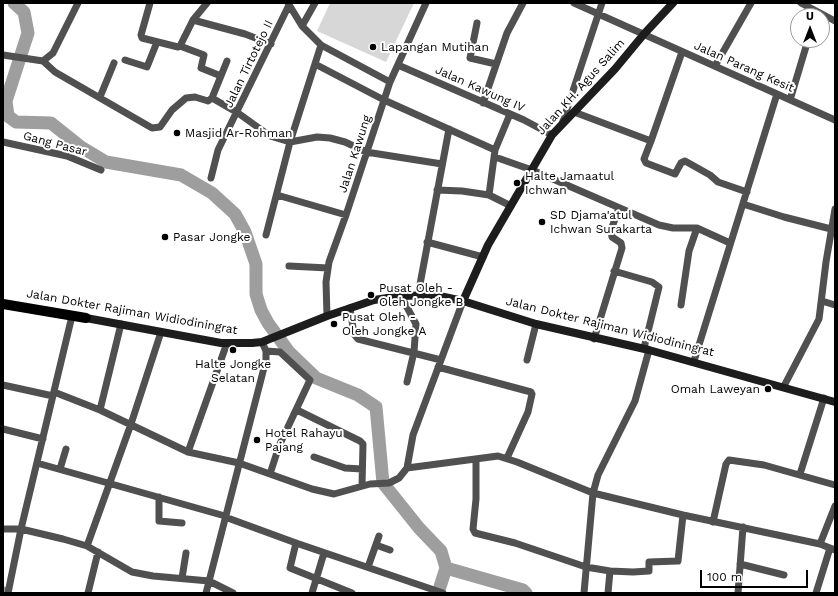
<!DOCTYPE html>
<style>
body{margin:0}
#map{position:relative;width:838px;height:596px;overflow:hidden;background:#fff;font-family:"Work Sans",sans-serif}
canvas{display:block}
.frame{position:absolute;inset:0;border:4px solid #000;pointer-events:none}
.north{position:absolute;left:790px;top:8px;width:40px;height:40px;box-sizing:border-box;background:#fff;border:1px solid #999;border-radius:50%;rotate:0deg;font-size:11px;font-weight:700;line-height:16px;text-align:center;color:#000}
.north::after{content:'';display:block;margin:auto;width:14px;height:18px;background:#000;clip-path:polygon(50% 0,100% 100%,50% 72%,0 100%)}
.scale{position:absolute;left:700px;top:570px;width:108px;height:18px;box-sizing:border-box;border:2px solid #000;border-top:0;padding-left:5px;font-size:12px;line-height:14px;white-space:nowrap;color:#000;-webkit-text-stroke:3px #fff;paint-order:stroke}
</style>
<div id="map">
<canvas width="838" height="596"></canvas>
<div class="frame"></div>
<div class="north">U</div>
<div class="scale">100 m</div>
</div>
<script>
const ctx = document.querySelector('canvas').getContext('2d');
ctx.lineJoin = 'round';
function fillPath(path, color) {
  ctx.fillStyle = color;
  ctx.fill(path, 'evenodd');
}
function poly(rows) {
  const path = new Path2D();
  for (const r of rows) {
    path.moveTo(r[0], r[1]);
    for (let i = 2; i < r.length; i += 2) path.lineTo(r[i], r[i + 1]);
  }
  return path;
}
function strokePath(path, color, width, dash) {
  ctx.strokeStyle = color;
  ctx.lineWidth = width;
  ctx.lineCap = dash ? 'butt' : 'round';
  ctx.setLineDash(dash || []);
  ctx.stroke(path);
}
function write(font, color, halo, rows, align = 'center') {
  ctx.font = font + ' "Work Sans",sans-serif';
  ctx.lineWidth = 4;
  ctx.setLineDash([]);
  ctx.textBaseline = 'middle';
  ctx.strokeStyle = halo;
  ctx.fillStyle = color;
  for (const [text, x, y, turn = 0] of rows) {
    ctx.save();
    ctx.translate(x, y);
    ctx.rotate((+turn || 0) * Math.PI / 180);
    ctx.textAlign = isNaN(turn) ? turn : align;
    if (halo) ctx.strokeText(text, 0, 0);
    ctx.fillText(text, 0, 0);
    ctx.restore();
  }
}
fillPath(poly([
 [330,3,414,3,386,62,317,31]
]), '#d7d7d7');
strokePath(poly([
 [14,3,24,12,28,33,6,101,8,116,16,122,51,123,81,147,106,162,181,175,212,193,235,214,245,232,256,264,256,294,261,310,268,323,289,352,316,378,358,395,376,407,383,483,419,528,441,551,446,568,523,590,526,593],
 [3,593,4,593],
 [438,593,446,568]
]), '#9e9e9e', 13);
strokePath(poly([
 [150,3,141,35,142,38,178,47,180,46,204,55,201,68,221,76],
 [288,3,302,26,321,45,390,82],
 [574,3,835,120],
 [801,3,835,21],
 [193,20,245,34,271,44],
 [477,23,470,58,496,64],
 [302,26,315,3],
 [180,46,193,20,207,3],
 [3,55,43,61,53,53,78,3],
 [125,60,147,67,157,42],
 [43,61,55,72,152,128,160,127,172,110,186,98,195,97,208,101,212,98,238,113,270,136,290,142],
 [315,64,384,100,495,150],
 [398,65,524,120,552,135],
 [715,66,751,3],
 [100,97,114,63],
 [212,98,227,61],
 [790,100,808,40],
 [483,103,507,33,523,3],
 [574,112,651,141,682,52],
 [562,124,602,3],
 [651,141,644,159,646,163,675,174,681,163,685,161,710,175,718,182,747,192],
 [3,142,67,156,101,170],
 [290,142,317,137,330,138,345,142,366,152,442,164],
 [495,157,532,170,659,225,673,228,697,228,730,243],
 [211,178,218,150,289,5],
 [437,190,462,191,489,195,511,206],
 [277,195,346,215],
 [489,195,495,150,510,114],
 [743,204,784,217,835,230],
 [266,235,290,142,321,45],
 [427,242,483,257],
 [289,266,328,268],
 [614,271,652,282,659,287,644,348],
 [418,295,449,129],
 [401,296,416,324,414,352,407,382],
 [822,301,835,305],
 [681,305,689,251,697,228],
 [350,308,354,334,358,339,441,360],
 [327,316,326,282,329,262,346,215,390,82,426,3],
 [594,339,622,248,621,243,612,237,611,230,619,208],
 [266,351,280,352,310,380,279,446,270,474],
 [527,360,536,324],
 [694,361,777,94],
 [438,367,531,392,532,394,528,412,507,458],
 [3,385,53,396],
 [784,386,819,319,826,262,835,209],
 [54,392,100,410,188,452,239,463,312,489,334,494,370,484,389,483,399,478,407,468,413,435,463,301],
 [100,410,121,324],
 [297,410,360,441,363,444,362,486],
 [3,429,43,439],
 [188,452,227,343],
 [314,457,345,468,362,469],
 [476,459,476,499,473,529,475,533,515,543,586,567,610,571,633,572,649,571,649,562,678,561,683,515],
 [37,463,225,516],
 [407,468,498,456,517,462,593,493,683,515,820,544,835,550],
 [60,469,66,449],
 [800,474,824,398],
 [159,497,159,521,182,523],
 [225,517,296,543,443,593],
 [713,522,726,464,729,460,764,465,835,485],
 [3,529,21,529,63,539,87,546,132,572,153,576,209,581,233,593],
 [296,543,290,568,352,593],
 [820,544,835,506],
 [376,545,390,550],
 [87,546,131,424,161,332],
 [740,564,784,575],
 [368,567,379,536],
 [182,578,186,553],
 [8,593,21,529,72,316],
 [88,593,98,552],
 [206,593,266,360,266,351,262,342],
 [312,593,324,553],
 [584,593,593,493,598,475,635,401,649,350],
 [608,593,610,571],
 [738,593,743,527],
 [816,593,830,548]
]), '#505050', 7);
strokePath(poly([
 [463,301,488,245,552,135,615,69,644,34,673,3],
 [86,318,221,343,252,343,262,342,327,316,374,300,401,296,435,295,463,301,536,324,649,350,835,402]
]), '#1d1d1d', 8);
strokePath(poly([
 [3,304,86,318]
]), '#000', 10);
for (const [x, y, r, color] of [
 [373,47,4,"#000"],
 [177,133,4,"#000"],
 [517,183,4,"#000"],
 [542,222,4,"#000"],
 [165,237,4,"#000"],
 [371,295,4,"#000"],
 [334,324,4,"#000"],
 [233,350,4,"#000"],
 [768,389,4,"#000"],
 [257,440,4,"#000"]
]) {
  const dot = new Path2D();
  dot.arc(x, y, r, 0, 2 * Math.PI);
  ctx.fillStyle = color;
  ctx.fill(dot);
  strokePath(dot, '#fff', 1.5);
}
write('12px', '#000', '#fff', [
 ["Lapangan Mutihan",381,47],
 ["Masjid Ar-Rohman",185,133],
 ["Halte Jamaatul",525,176],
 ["Ichwan",525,190],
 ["SD Djama'atul",550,215],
 ["Ichwan Surakarta",550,229],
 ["Pasar Jongke",173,237],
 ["Pusat Oleh -",379,288],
 ["Oleh Jongke B",379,302],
 ["Pusat Oleh -",342,317],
 ["Oleh Jongke A",342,331],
 ["Halte Jongke",233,364,"center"],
 ["Selatan",233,378,"center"],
 ["Omah Laweyan",760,389,"right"],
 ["Hotel Rahayu",265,433],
 ["Pajang",265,447]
], 'left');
write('12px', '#000', '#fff', [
 ["Jalan Tirtotejo II",249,64,-64],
 ["Jalan Parang Kesit",744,67,24],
 ["Jalan KH. Agus Salim",581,87,-48],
 ["Jalan Kawung IV",480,89,24],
 ["Gang Pasar",55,144,15],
 ["Jalan Kawung",355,154,-72],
 ["Jalan Dokter Rajiman Widiodiningrat",132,312,10],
 ["Jalan Dokter Rajiman Widiodiningrat",610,327,14]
]);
</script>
